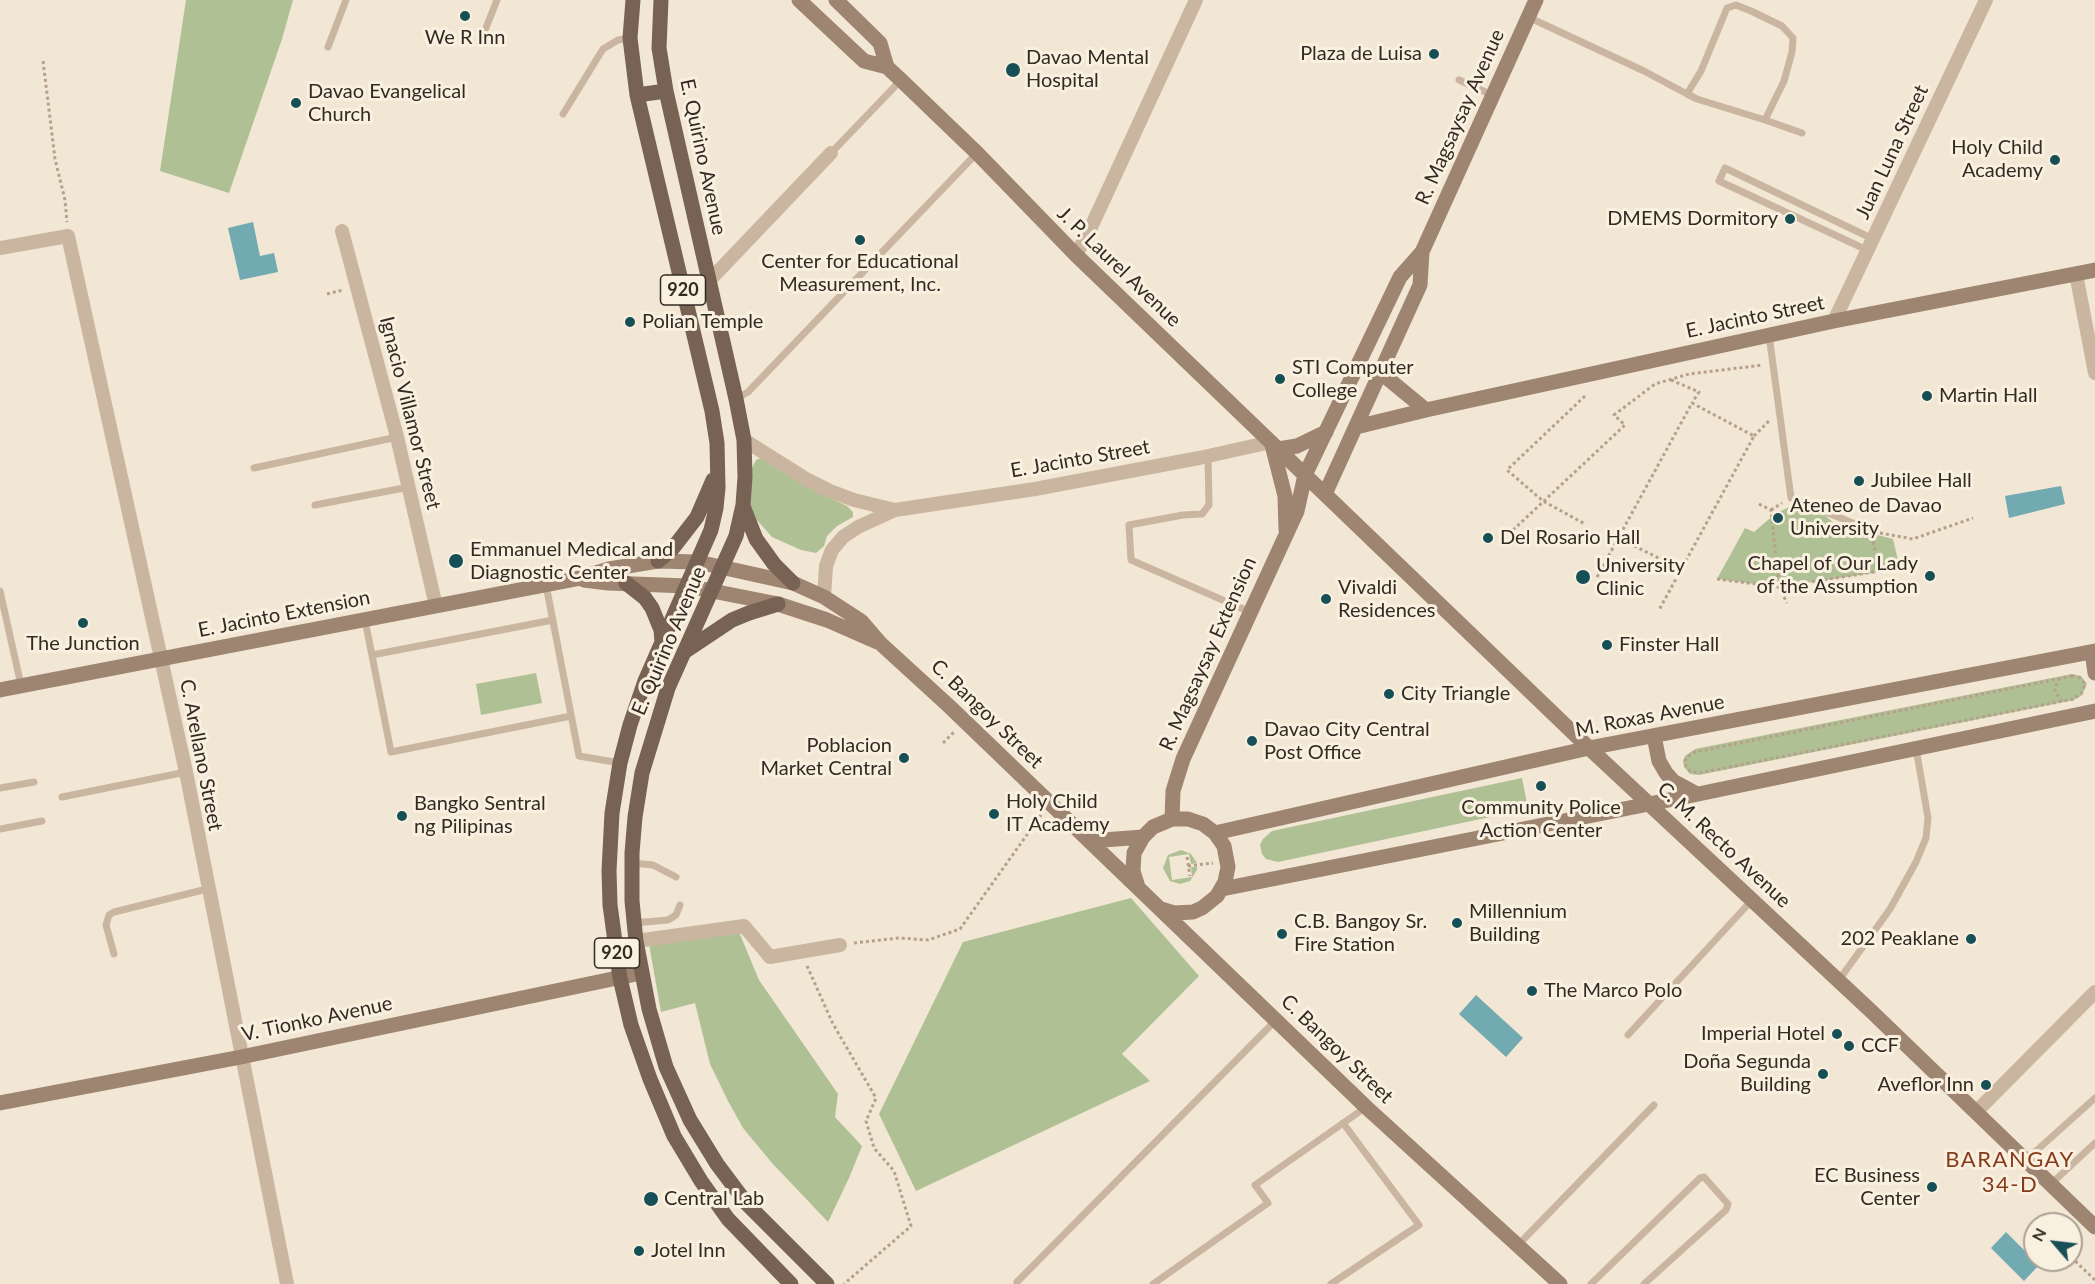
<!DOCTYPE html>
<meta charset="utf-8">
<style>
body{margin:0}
#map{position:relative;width:2095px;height:1284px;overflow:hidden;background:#f2e6d4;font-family:Lato,sans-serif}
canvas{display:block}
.north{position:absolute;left:2023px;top:1212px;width:60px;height:60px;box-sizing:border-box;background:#faf0e0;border:2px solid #aaa195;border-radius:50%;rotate:298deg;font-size:16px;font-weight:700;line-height:24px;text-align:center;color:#332a24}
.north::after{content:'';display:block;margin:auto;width:21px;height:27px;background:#174f57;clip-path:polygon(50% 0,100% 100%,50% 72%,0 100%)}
</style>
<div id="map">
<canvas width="2095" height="1284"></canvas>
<div class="north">N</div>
</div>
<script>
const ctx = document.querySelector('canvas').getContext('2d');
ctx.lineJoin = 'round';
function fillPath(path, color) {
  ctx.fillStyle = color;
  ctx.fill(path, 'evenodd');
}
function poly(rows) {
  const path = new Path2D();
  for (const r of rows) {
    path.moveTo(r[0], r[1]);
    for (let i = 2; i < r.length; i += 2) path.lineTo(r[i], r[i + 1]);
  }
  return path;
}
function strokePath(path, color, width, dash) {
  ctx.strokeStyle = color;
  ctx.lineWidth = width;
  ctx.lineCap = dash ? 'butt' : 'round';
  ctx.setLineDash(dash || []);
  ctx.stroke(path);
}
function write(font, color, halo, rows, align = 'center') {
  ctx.font = font + ' Lato,sans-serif';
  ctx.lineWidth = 6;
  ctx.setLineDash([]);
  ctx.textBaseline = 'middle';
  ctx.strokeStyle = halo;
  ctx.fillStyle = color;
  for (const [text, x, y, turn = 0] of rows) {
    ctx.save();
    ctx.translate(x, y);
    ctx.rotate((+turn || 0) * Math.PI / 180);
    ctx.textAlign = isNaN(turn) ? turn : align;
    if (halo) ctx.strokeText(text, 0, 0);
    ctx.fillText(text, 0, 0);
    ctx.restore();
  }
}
fillPath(poly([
 [186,0,293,0,282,39,229,193,160,171],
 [761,458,811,489,847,506,853,512,853,517,837,526,827,536,824,546,816,553,801,550,772,537,756,519,750,505,752,468,756,460],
 [1793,505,1821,512,1835,524,1893,539,1900,569,1779,587,1717,579,1745,528,1754,532,1775,514],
 [536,673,542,703,481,715,476,684],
 [2072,674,2081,676,2087,684,2082,695,2074,700,1699,775,1690,774,1684,767,1683,761,1685,756,1695,749],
 [1522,778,1528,809,1278,862,1266,859,1262,854,1260,845,1263,839,1272,831],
 [1181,850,1191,854,1197,863,1191,864,1189,854,1169,857,1172,880,1192,877,1191,867,1197,867,1197,870,1190,881,1180,884,1170,881,1163,868,1168,855],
 [1131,898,1199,976,1122,1054,1150,1081,916,1191,879,1114,963,942],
 [739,932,759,980,838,1094,835,1117,862,1146,849,1178,828,1222,772,1163,743,1128,728,1101,710,1064,695,1003,661,1012,649,944]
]), '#afc194');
fillPath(poly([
 [253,222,260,256,274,253,278,272,240,280,228,228],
 [2061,486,2065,504,2009,518,2005,496],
 [1476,995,1523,1038,1506,1057,1459,1014],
 [2006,1232,2039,1265,2024,1281,1991,1248]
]), '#72aab1');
strokePath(poly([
 [43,61,55,159,65,200,67,222],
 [327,294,343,290],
 [1671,380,1699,392,1692,403],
 [1585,396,1507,470,1543,501,1585,524],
 [1754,436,1770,420],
 [1759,504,1771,510,1779,587,1787,603],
 [1771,510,1782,503],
 [1513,530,1625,425,1614,415,1655,384,1689,374,1763,365],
 [1880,533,1913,539,1973,518],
 [1618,538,1681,569],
 [1597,577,1692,403,1754,436,1659,610],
 [1717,579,1779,587,1880,571,1873,541],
 [2072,676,2080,678,2085,684,2081,694,2073,699,1699,773,1690,771,1686,766,1685,761,1687,757,1695,752,2072,676],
 [2060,678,2055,687,2055,692,2062,701],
 [943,743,954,732],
 [1187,857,1190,876],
 [1188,866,1213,863],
 [854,943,899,938,928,940,960,929,1041,815],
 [807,966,833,1024,876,1098,866,1121,874,1148,894,1171,911,1226,844,1284],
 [2071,1257,2095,1280]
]), '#b6a08a', 3, [3, 3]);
strokePath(poly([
 [1528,17,1644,71,1687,94,1697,99,1765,120,1784,81,1792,52,1793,38,1782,26,1751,11,1736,5,1727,8,1701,71,1687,94],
 [480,43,497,0],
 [328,47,346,0],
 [1459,80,1492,95],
 [563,114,603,49,618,40,630,38],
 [1765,120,1802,133],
 [831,153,901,80],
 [1867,250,1719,181,1725,168,1873,239],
 [1769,335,1791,498,1870,530],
 [736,399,748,392,977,153],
 [1208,456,1209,505,1202,514,1183,515,1129,525,1131,560,1250,612],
 [254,468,397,437],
 [315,505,409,487],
 [546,585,579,756,620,763],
 [0,591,21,685],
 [365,620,391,752,571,716],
 [372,655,553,620],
 [0,788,34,782],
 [62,797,186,772],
 [0,829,42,821],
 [632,863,653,865,676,877],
 [634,923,668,920,676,915,680,905],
 [114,954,106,925,109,915,114,912,207,889],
 [1839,980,1890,909,1916,862,1926,838,1928,818,1916,748],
 [1628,1035,1752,900],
 [2026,1160,2095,1098],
 [2051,1184,2095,1143],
 [1518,1245,1654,1105],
 [1017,1282,1276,1020],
 [1153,1284,1268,1203,1255,1185,1366,1107],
 [1331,1284,1419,1225,1343,1123],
 [1591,1284,1700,1178,1704,1177,1728,1204,1726,1210,1644,1284]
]), '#cab6a0', 7);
strokePath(poly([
 [342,231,397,437,436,606],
 [0,248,68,236,186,772,287,1284],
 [1076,255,1092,225,1196,0],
 [2076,274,2095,373],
 [709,281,831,153],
 [1834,321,1986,0],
 [744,440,806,479,830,491,854,500,895,510],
 [824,597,826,566,832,550,843,537,858,527,895,510,1035,489,1199,458,1271,442],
 [636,941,744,926,770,957,840,945],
 [1976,1112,2095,992]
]), '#cab6a0', 14);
strokePath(poly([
 [799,0,864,61,887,67,901,80,977,153,1076,255,1589,748,1871,1011,2095,1227],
 [836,0,880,43,887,67],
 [1381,373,1426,410],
 [1356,427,1426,410,1834,321,2095,270],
 [1272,445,1285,496,1286,530],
 [1278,449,1297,446,1326,432],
 [1325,494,1420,285,1422,252],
 [584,580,608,583,687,586,778,604,827,620,877,642],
 [2092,652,2095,673],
 [0,690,576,579,609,569,658,561,698,562,793,583,824,597,861,621,880,643,950,707,1366,1107,1560,1284],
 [1654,736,1659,761,1666,773,1673,781,1697,794],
 [1172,819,1173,791,1183,759,1297,511,1305,475,1400,277,1422,252,1536,0],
 [1215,833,1589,748,2095,651],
 [1090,841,1143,837],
 [1138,887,1133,871,1134,853,1143,837,1153,827,1172,819,1188,819,1203,824,1215,833,1224,846,1228,867,1225,882,1217,896,1202,908,1193,912,1174,913,1161,909],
 [1222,889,1684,797,2095,711],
 [0,1103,241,1057,641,973]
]), '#9e8571', 15);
strokePath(poly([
 [633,0,630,38,637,95,712,411,717,443,718,488,716,508,711,530,645,681,630,725,620,763,612,813,609,871,610,905,620,978,631,1025,650,1079,674,1136,701,1181,728,1219,791,1284],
 [661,0,659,48,666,91,736,399,744,440,745,477,743,505,736,536,668,688,642,773,635,817,632,853,632,901,636,941,649,1009,666,1067,690,1120,717,1164,747,1204,827,1284],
 [637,95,666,91],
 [743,506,756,539,774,564,793,583],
 [658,561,673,548,697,517,713,480],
 [626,583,645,598,652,608,661,630,662,642],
 [684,652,732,620,749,613,778,604]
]), '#776253', 15);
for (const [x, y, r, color] of [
 [465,16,6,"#174f57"],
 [1434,54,6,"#174f57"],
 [1013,70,8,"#174f57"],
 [296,103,6,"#174f57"],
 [2055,160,6,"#174f57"],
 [1790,219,6,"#174f57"],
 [860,240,6,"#174f57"],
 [630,322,6,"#174f57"],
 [1280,379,6,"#174f57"],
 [1927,396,6,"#174f57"],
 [1859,481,6,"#174f57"],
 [1778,518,6,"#174f57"],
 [1488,538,6,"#174f57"],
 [456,561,8,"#174f57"],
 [1930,576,6,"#174f57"],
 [1583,577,8,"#174f57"],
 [1326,599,6,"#174f57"],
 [83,623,6,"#174f57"],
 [1607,645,6,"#174f57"],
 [1389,694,6,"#174f57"],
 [1252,741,6,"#174f57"],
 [904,758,6,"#174f57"],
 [1541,786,6,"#174f57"],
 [994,814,6,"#174f57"],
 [402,816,6,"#174f57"],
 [1457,923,6,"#174f57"],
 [1282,934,6,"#174f57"],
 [1971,939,6,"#174f57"],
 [1532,991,6,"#174f57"],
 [1837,1034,6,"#174f57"],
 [1849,1046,6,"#174f57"],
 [1823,1074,6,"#174f57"],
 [1986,1085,6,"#174f57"],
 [1932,1187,6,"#174f57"],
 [651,1199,8,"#174f57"],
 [639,1251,6,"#174f57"]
]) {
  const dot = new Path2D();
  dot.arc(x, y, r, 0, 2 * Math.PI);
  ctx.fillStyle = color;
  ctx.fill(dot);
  strokePath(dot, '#faf0e0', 2);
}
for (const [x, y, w] of [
 [683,290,45],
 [617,953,45]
]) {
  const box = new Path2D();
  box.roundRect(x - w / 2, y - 15, w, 30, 4.5);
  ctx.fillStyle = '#faf0e0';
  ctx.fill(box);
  strokePath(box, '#332a24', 1.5);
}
write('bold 18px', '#332a24', null, [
 ["920",683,290],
 ["920",617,953]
]);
write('20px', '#332a24', '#faf0e0', [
 ["We R Inn",465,38,"center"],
 ["Plaza de Luisa",1422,54,"right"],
 ["Davao Mental",1026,58],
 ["Hospital",1026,81],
 ["Davao Evangelical",308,92],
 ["Church",308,115],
 ["Holy Child",2043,148,"right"],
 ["Academy",2043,171,"right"],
 ["DMEMS Dormitory",1778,219,"right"],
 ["Center for Educational",860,262,"center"],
 ["Measurement, Inc.",860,285,"center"],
 ["Polian Temple",642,322],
 ["STI Computer",1292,368],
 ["College",1292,391],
 ["Martin Hall",1939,396],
 ["Jubilee Hall",1871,481],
 ["Ateneo de Davao",1790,506],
 ["University",1790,529],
 ["Del Rosario Hall",1500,538],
 ["Emmanuel Medical and",470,550],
 ["Diagnostic Center",470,573],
 ["Chapel of Our Lady",1918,564,"right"],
 ["of the Assumption",1918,587,"right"],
 ["University",1596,566],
 ["Clinic",1596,589],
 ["Vivaldi",1338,588],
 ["Residences",1338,611],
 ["The Junction",83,644,"center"],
 ["Finster Hall",1619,645],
 ["City Triangle",1401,694],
 ["Davao City Central",1264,730],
 ["Post Office",1264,753],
 ["Poblacion",892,746,"right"],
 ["Market Central",892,769,"right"],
 ["Holy Child",1006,802],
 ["IT Academy",1006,825],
 ["Bangko Sentral",414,804],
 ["ng Pilipinas",414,827],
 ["Community Police",1541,808,"center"],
 ["Action Center",1541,831,"center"],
 ["Millennium",1469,912],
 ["Building",1469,935],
 ["C.B. Bangoy Sr.",1294,922],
 ["Fire Station",1294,945],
 ["202 Peaklane",1959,939,"right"],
 ["The Marco Polo",1544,991],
 ["Imperial Hotel",1825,1034,"right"],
 ["CCF",1861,1046],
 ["Doña Segunda",1811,1062,"right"],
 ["Building",1811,1085,"right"],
 ["Aveflor Inn",1974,1085,"right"],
 ["EC Business",1920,1176,"right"],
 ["Center",1920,1199,"right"],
 ["Central Lab",664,1199],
 ["Jotel Inn",651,1251]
], 'left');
write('20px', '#332a24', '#faf0e0', [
 ["R. Magsaysay Avenue",1460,117,-66],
 ["Juan Luna Street",1892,152,-65],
 ["E. Quirino Avenue",703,157,78],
 ["J. P. Laurel Avenue",1119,267,44],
 ["E. Jacinto Street",1755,317,-12],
 ["Ignacio Villamor Street",410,413,76],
 ["E. Jacinto Street",1080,459,-10],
 ["E. Jacinto Extension",284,614,-11],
 ["E. Quirino Avenue",669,641,-67],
 ["R. Magsaysay Extension",1208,654,-66],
 ["C. Bangoy Street",987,714,44],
 ["M. Roxas Avenue",1650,716,-11],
 ["C. Arellano Street",201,755,79],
 ["C. M. Recto Avenue",1724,845,43],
 ["V. Tionko Avenue",317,1019,-12],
 ["C. Bangoy Street",1337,1049,44]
]);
ctx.letterSpacing = '1.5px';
write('22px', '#873a18', '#faf0e0', [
 ["BARANGAY",2010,1160],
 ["34-D",2010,1185]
]);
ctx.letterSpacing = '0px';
</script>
